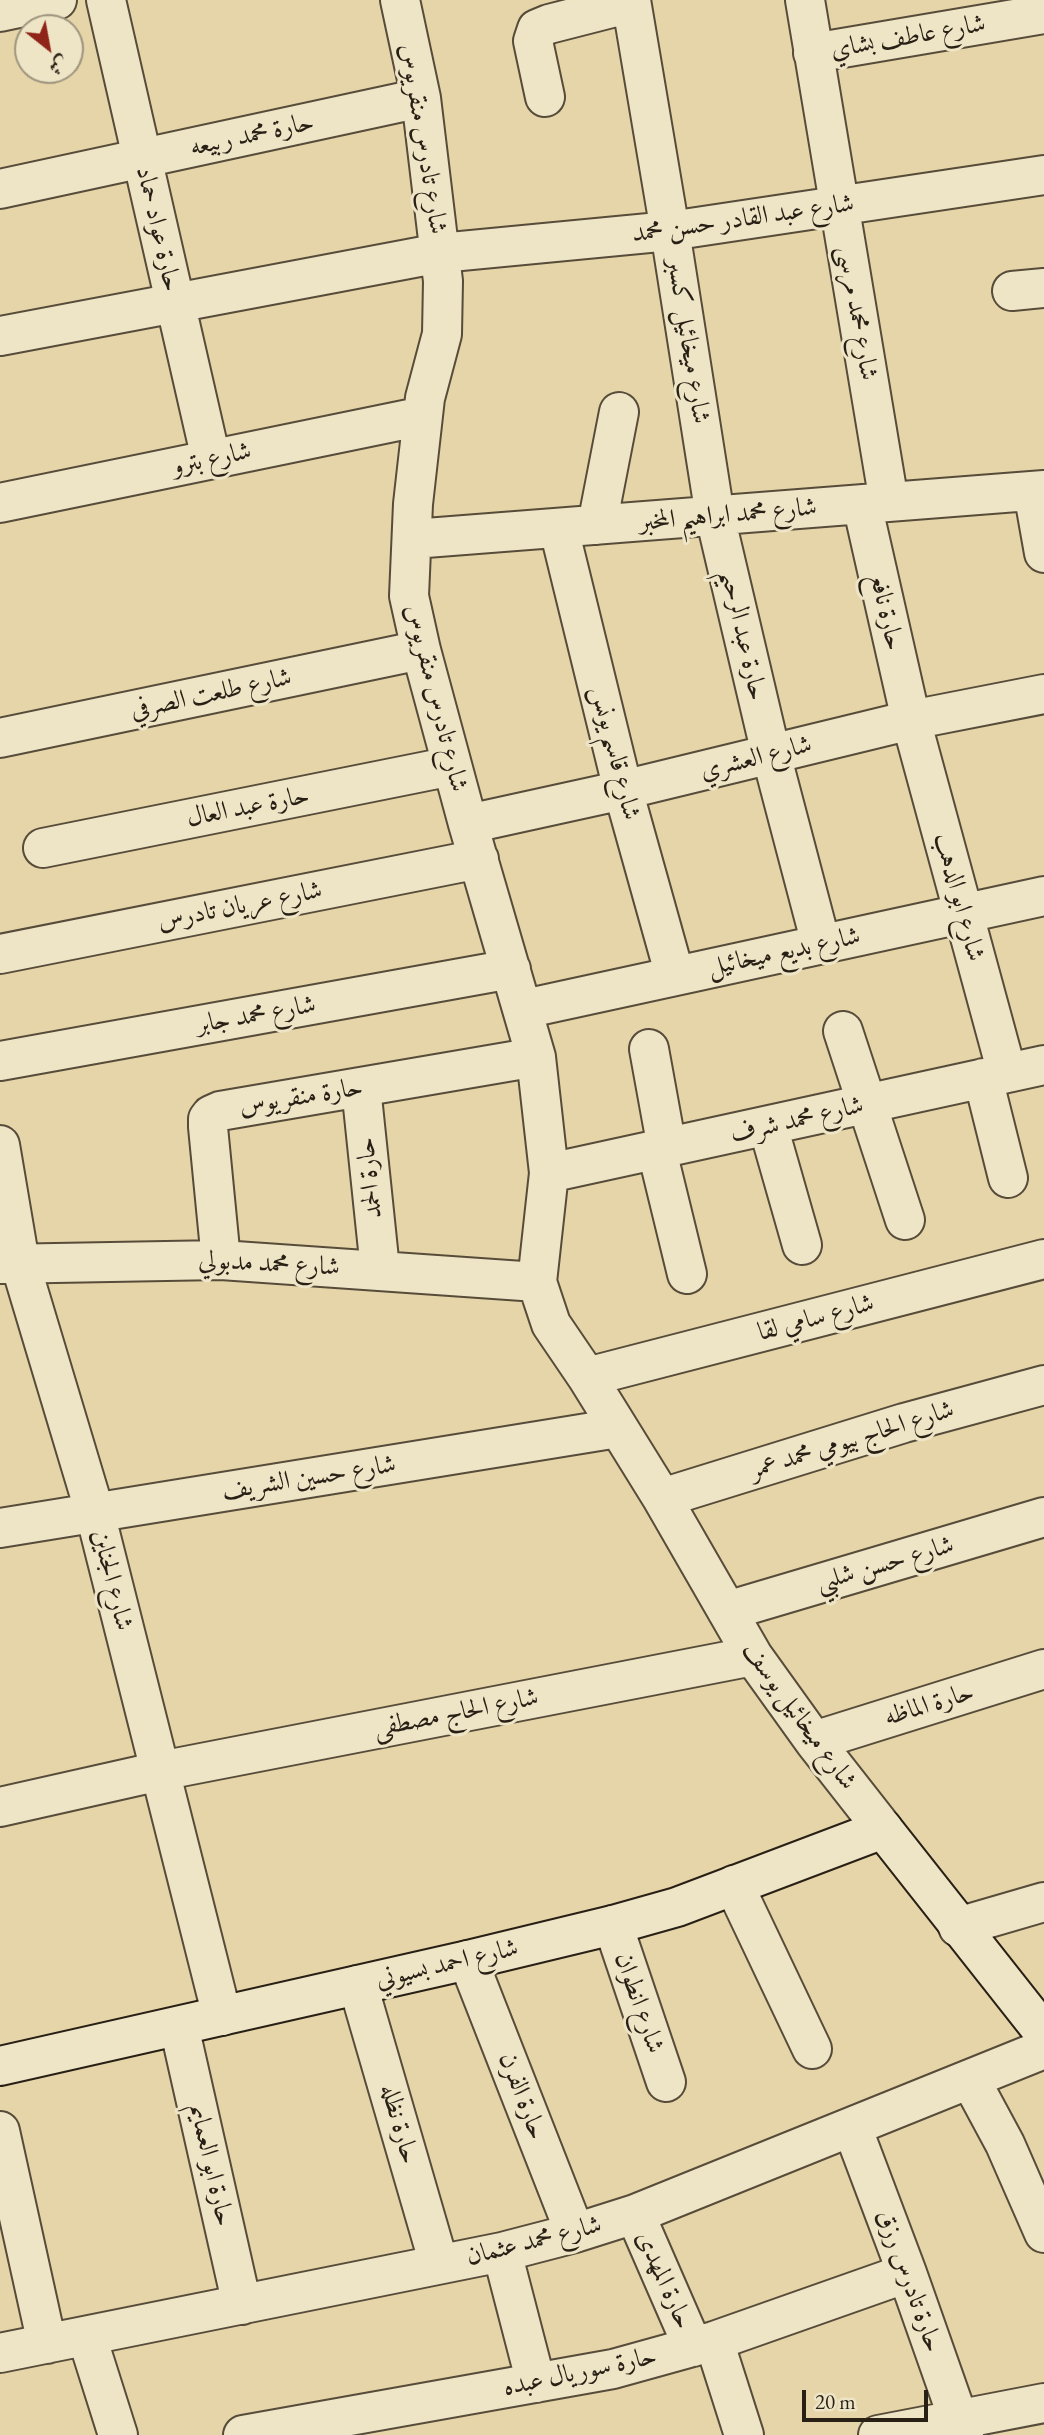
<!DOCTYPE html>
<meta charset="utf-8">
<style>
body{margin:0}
#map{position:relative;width:1044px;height:2435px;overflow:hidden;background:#e5d5a8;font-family:"EB Garamond",Amiri,serif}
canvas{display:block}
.north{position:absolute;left:14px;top:14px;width:70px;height:70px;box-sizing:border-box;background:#eee4c6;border:2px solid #9f957f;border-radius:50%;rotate:149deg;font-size:19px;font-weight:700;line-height:28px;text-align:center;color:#281f15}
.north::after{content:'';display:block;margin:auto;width:24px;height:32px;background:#8f2418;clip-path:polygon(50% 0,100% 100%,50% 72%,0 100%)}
.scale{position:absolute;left:802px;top:2390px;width:126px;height:32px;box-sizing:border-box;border:4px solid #281f15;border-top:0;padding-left:9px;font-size:21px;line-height:24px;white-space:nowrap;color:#281f15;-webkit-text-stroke:5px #eee4c6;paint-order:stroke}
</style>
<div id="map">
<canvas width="1044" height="2435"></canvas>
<div class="north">ش</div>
<div class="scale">20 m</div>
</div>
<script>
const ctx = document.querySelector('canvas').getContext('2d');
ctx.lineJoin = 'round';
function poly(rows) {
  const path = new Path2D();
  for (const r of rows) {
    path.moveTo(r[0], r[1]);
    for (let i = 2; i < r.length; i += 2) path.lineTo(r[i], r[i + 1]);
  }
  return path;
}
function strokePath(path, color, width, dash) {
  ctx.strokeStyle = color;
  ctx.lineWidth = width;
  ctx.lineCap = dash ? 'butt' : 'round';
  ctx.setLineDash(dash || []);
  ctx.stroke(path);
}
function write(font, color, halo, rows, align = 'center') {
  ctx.font = font + ' "EB Garamond",Amiri,serif';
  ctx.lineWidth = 6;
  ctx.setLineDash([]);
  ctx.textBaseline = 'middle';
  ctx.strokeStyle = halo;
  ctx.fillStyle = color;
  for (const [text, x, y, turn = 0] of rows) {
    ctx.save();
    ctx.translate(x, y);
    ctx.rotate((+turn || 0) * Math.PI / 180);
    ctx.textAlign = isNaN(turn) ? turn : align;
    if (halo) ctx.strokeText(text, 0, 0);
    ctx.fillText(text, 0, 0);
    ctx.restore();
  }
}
const street = poly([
 [106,0,211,459],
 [400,0,421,98,443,281,442,334,425,398,413,504,409,596,421,650,468,824,536,1057,549,1173,537,1282,551,1324,587,1377,662,1498,753,1656,814,1741,883,1829],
 [631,0,670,231,715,516,771,754,821,944],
 [805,0,889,502],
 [0,12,57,0],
 [813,53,1044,14],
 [545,97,533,41,537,29,549,24,631,3],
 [0,189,421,98],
 [1012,291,1044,288],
 [0,336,440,253,670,231,1044,175],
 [1033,491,1044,553],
 [0,503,423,416],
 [862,504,911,720,1007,1073],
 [597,525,619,412],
 [559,529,623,790,675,976],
 [413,539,1044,490],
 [0,738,421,650],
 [468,824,623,790,911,720,1044,694],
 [43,848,452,766],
 [0,954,479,859],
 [524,1009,1044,896],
 [843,1031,905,1220],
 [649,1049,667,1148],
 [0,1061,511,969],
 [983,1078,1008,1178],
 [361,1087,380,1269],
 [768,1126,802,1245],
 [0,1145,20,1263,95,1513,222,2016],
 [657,1151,687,1274],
 [549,1173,1044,1065],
 [221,1260,208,1127,208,1119,211,1115,220,1111,536,1057],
 [0,1264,221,1260,537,1282],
 [587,1377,1044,1259],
 [662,1498,904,1423,1044,1385],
 [0,1528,618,1428],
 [727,1611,1044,1517],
 [814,1741,1044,1669],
 [0,1807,160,1771,753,1656],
 [734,1885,812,2049],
 [613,1925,666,2082],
 [958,1927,1044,1902],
 [468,1960,575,2233],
 [358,1985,439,2264],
 [179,2026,242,2305],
 [970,2079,1005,2144,1044,2233],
 [852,2127,907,2273,964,2435],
 [0,2131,47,2344],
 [635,2214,693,2347],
 [502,2252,536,2383],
 [87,2337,118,2435],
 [714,2341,744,2435],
 [0,2353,502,2252,575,2233,635,2214,1044,2049],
 [243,2435,613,2369,714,2341,907,2273],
 [878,2435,1044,2403]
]);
const secondary = poly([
 [0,2066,468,1960,613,1925,677,1907,883,1829,1044,2033]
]);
strokePath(street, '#574c3a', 42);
strokePath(secondary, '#281f15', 42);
strokePath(street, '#eee4c6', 38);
strokePath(secondary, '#eee4c6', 38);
write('26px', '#281f15', '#eee4c6', [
 ["شارع عاطف بشاي",908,37,-10],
 ["حارة محمد ربيعه",252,135,-12],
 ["شارع تادرس منقريوس",423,139,81],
 ["شارع عبد القادر حسن محمد",743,219,-8],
 ["حارة عواد حماد",158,229,77],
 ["شارع محمد مرسى",857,313,80],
 ["شارع ميخائيل كسبر",688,341,81],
 ["شارع بترو",212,459,-12],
 ["شارع محمد ابراهيم المخبر",728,515,-5],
 ["حارة نافع",886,612,77],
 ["حارة عبد الرحيم",743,635,77],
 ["شارع طلعت الصرفي",211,694,-12],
 ["شارع تادرس منقريوس",436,698,76],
 ["شارع قاسم يونس",615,753,76],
 ["شارع العشري",756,758,-14],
 ["حارة عبد العال",248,807,-11],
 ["شارع ابو الدهب",959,897,75],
 ["شارع عريان تادرس",240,906,-11],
 ["شارع بديع ميخائيل",784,952,-12],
 ["شارع محمد جابر",256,1015,-10],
 ["حارة منقريوس",301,1097,-9],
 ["شارع محمد شرف",797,1120,-13],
 ["حارة الحمد",370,1178,-96],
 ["شارع محمد مدبولي",269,1264,3],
 ["شارع سامي لقا",816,1318,-15],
 ["شارع الحاج بيومي محمد عمر",852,1440,-17],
 ["شارع حسين الشريف",309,1478,-9],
 ["شارع حسن شلبي",885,1564,-16],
 ["شارع الجناين",112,1580,76],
 ["حارة الماظه",929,1705,-17],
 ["شارع الحاج مصطفى",456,1713,-11],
 ["شارع ميخائيل يوسف",799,1716,54],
 ["شارع احمد بسيوني",447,1964,-13],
 ["شارع انطوان",639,2003,71],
 ["حارة الفرن",522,2096,69],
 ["حارة نظله",399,2124,74],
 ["حارة ابو العمايم",211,2165,77],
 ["شارع محمد عثمان",534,2241,-14],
 ["حارة المهدى",664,2280,66],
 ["حارة تادرس رزق",909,2281,70],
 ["حارة سوريال عبده",580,2372,-12]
]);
</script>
